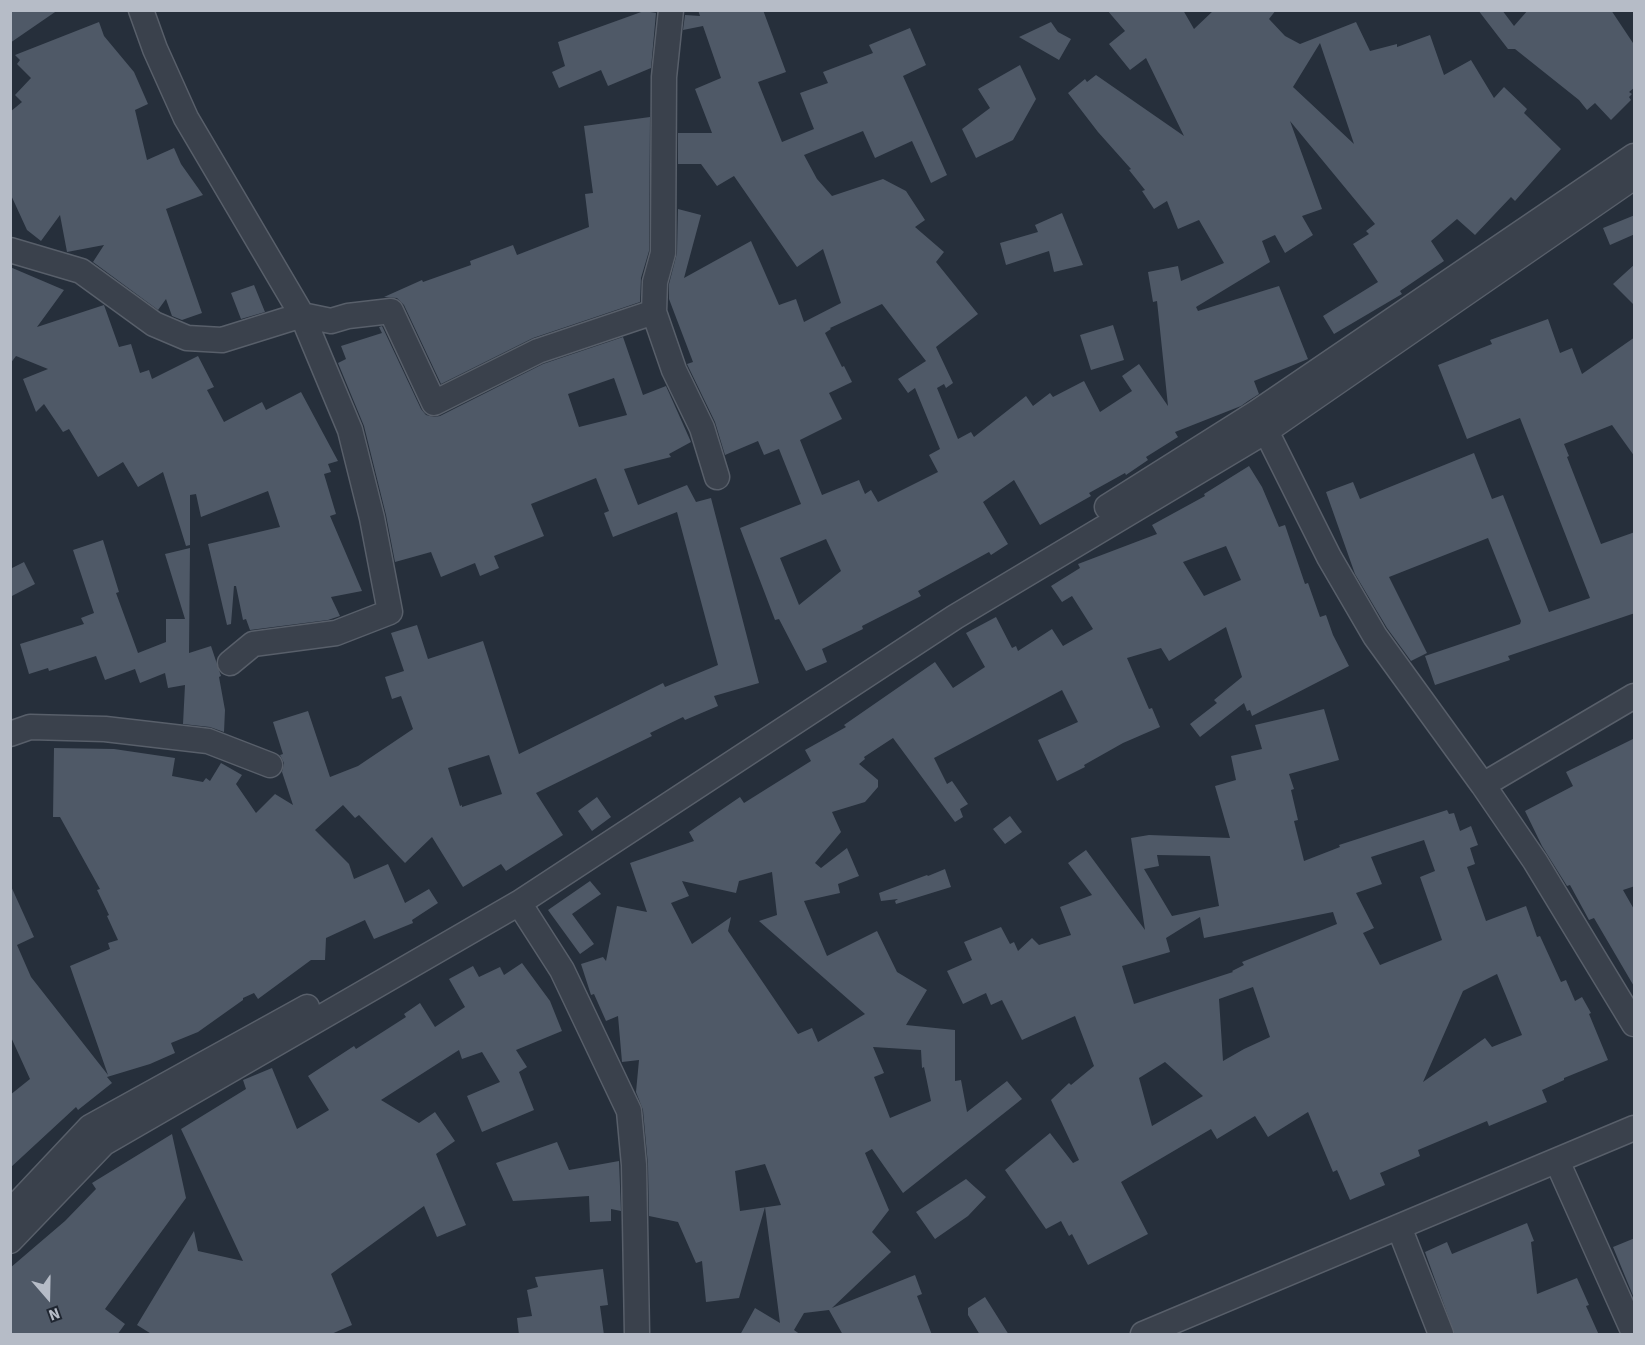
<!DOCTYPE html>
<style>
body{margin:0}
#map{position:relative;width:1645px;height:1345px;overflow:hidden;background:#262f3b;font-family:"Source Sans 3",sans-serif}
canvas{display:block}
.frame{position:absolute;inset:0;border:12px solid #b6bcc7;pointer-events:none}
.north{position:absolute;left:18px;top:1267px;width:60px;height:60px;-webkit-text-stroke:4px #1f2631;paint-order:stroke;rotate:160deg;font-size:16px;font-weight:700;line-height:24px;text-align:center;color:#b6bcc7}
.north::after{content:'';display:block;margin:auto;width:21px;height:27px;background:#b6bcc7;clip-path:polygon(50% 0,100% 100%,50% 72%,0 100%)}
</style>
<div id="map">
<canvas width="1645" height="1345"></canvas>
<div class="frame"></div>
<div class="north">N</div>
</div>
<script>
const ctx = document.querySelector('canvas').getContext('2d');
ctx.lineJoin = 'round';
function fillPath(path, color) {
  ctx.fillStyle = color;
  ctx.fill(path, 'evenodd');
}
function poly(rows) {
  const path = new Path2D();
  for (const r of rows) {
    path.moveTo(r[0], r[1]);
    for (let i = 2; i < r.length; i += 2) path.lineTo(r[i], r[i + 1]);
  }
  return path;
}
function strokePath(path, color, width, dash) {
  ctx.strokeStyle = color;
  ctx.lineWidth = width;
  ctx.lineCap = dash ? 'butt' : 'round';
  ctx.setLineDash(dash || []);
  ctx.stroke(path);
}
fillPath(poly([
 [10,10,58,10,10,43],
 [698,10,763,10,786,72,758,82,782,142,814,129,800,93,828,83,823,72,873,53,869,45,910,28,926,65,903,76,947,175,931,183,912,141,875,158,863,131,804,155,817,179,832,196,883,179,906,191,925,220,915,227,944,252,936,262,978,314,936,347,953,383,946,388,944,384,937,388,958,439,971,432,974,437,1026,396,1033,406,1050,393,1053,397,1084,381,1100,412,1132,391,1122,376,1139,364,1168,406,1157,301,1153,302,1148,272,1178,266,1181,281,1224,263,1199,220,1178,229,1167,201,1154,209,1142,191,1145,190,1129,170,1131,169,1098,132,1068,93,1085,79,1087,82,1096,75,1184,136,1146,58,1130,70,1109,44,1125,31,1107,10,1183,10,1194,29,1214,10,1276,10,1269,19,1285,36,1300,44,1356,22,1370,51,1397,44,1397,47,1430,35,1444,75,1471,60,1494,98,1504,87,1527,109,1524,113,1561,149,1515,201,1511,197,1475,235,1457,219,1431,241,1444,261,1400,291,1402,294,1334,334,1323,316,1378,282,1353,244,1369,234,1366,231,1375,224,1290,121,1322,209,1302,216,1313,235,1285,253,1275,235,1262,241,1270,262,1196,307,1198,311,1279,286,1308,359,1254,381,1259,394,1248,401,1241,406,1175,432,1178,437,1146,457,1148,460,1126,475,1125,473,1089,493,1091,496,1040,525,1014,480,983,502,1008,544,991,555,989,552,918,591,921,596,862,626,863,629,822,649,827,662,806,671,779,619,775,620,740,528,801,504,779,449,764,455,758,441,725,455,715,422,687,364,693,362,669,299,669,284,677,253,678,209,701,215,684,278,751,241,779,305,796,299,804,322,841,303,823,249,797,267,734,176,717,186,701,164,678,164,678,133,712,133,695,89,721,78,703,26,683,30,685,15,700,16],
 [1320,43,1354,144,1293,87],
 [882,304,926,361,898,379,908,393,915,388,940,449,929,455,938,472,878,502,871,490,865,494,859,480,822,495,800,440,842,419,829,393,852,382,844,366,842,367,825,333,831,329,830,328],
 [826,539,841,571,799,605,780,558],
 [1478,10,1502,10,1514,26,1528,10,1611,10,1635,46,1635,87,1629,92,1632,94,1629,97,1631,100,1611,120,1595,103,1587,110,1579,100,1515,49,1508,49],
 [644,11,656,13,651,68,608,86,601,70,559,88,552,72,565,66,558,42],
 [99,22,104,36,134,72,148,104,135,110,147,160,174,148,181,164,203,195,166,209,202,313,182,320,172,316,166,299,158,310,93,262,104,245,67,252,60,215,41,241,27,230,10,193,10,112,22,102,15,95,31,78,17,64,20,60,15,55],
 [1051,22,1058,32,1071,39,1059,60,1019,37],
 [1020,65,1036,99,1013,140,976,158,962,129,990,108,978,89],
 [650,117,649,251,641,278,640,302,533,338,441,384,404,305,397,298,384,297,422,280,423,282,471,265,470,261,513,245,517,255,589,227,585,194,593,193,584,126],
 [1062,213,1083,265,1054,272,1049,251,1006,265,1000,243,1038,232,1035,225],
 [1635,215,1635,234,1610,245,1603,228],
 [1635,264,1635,306,1613,284],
 [10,267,64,290,37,327,104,305,119,347,131,344,140,373,149,370,152,379,198,356,214,387,207,390,224,422,262,402,266,410,301,392,338,461,328,464,331,472,324,474,336,514,330,516,362,591,331,597,340,616,328,620,250,630,246,619,243,620,236,586,234,586,231,624,227,625,208,544,280,527,268,491,201,517,196,494,190,495,190,545,186,546,163,472,138,487,123,462,98,477,69,429,63,432,44,404,36,412,23,379,48,369,16,356,10,364],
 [254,285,265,312,241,319,231,293],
 [1548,319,1560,353,1572,348,1582,374,1635,337,1635,457,1612,425,1564,444,1569,456,1567,457,1601,544,1635,532,1635,613,1508,656,1510,660,1435,685,1425,656,1520,624,1521,621,1488,538,1389,577,1427,653,1411,661,1387,628,1355,574,1326,492,1353,482,1360,499,1474,453,1492,499,1503,495,1549,612,1590,598,1520,418,1467,439,1438,365,1492,344,1490,340],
 [1113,325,1124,360,1091,370,1080,335],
 [382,326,421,409,426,415,434,417,440,416,543,364,623,337,643,395,666,386,691,442,669,454,671,457,624,469,638,505,687,485,696,502,711,498,759,683,714,696,718,706,685,720,683,717,650,733,652,736,536,793,563,835,506,871,501,864,463,887,432,837,405,863,359,815,355,818,343,805,315,830,349,864,354,879,388,864,405,903,429,889,438,903,412,920,413,923,374,939,365,920,326,938,325,960,311,960,258,999,254,993,243,998,243,1000,198,1032,171,1043,175,1053,150,1064,107,1077,112,1083,78,1110,76,1107,10,1168,10,1095,30,1079,10,1035,10,884,34,937,17,945,31,977,108,1075,70,966,110,949,108,943,118,940,107,916,109,915,97,890,100,889,60,817,53,817,54,748,114,749,175,758,172,776,203,782,206,778,210,781,221,763,242,775,236,784,256,813,275,794,293,805,282,772,284,763,280,755,283,754,273,722,308,711,330,777,358,766,413,729,401,696,392,699,385,677,404,671,391,633,417,625,428,659,483,641,519,754,663,683,665,687,718,665,677,512,613,537,604,513,609,511,596,478,531,504,544,536,494,556,499,568,480,576,475,563,441,577,431,552,395,562,386,515,364,426,338,363,346,359,341,346,382,333,379,327],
 [614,378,627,415,579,427,568,394],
 [489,755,502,794,462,807,462,805,460,806,448,768],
 [1249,466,1262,487,1279,527,1285,525,1305,584,1308,583,1320,617,1326,615,1333,635,1349,666,1252,716,1250,710,1247,711,1244,703,1200,737,1190,724,1217,703,1214,700,1242,677,1226,627,1169,661,1161,648,1127,658,1149,709,1152,708,1160,727,1123,743,1084,765,1085,767,1057,781,1038,740,1078,722,1062,690,934,758,947,784,952,781,968,804,960,809,963,817,955,822,893,738,864,757,865,759,859,764,878,780,878,787,865,802,832,812,841,832,815,863,821,868,847,848,859,876,838,884,840,893,804,901,827,956,877,931,897,972,927,990,906,1025,955,1030,955,1081,961,1080,967,1112,1007,1081,1022,1099,903,1193,872,1149,865,1153,889,1210,872,1232,891,1252,832,1308,915,1275,922,1294,917,1296,932,1335,843,1335,829,1310,804,1313,794,1330,801,1335,740,1335,755,1308,780,1323,765,1207,739,1298,706,1302,702,1261,696,1263,678,1222,649,1216,648,1165,643,1110,636,1092,639,1060,622,1062,618,1016,606,1021,594,994,591,995,581,964,603,957,606,961,617,906,647,912,630,863,694,841,689,832,740,797,744,803,811,761,805,750,846,727,844,725,935,662,953,688,985,667,966,633,996,617,1012,648,1016,646,1018,651,1052,629,1063,646,1093,629,1072,596,1062,602,1051,586,1080,568,1078,564,1157,534,1152,525,1205,496,1204,494],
 [1226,546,1241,580,1204,596,1183,562],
 [772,872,777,915,759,921,865,1014,818,1042,812,1028,798,1034,728,931,731,917,692,944,671,903,689,896,682,881,736,893,739,881],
 [873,1047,921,1050,922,1068,924,1067,931,1101,890,1118,874,1077,884,1073],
 [765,1164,781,1205,740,1211,735,1171],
 [103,540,119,592,116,593,138,653,166,642,166,619,185,619,165,554,190,548,189,653,211,646,221,676,219,677,225,710,224,732,210,727,183,724,185,685,168,688,165,673,140,683,135,669,105,680,96,656,49,671,48,668,29,674,20,644,84,624,81,618,94,613,73,550],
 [24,562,35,584,10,597,10,569],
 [1324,709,1339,760,1289,774,1294,789,1291,790,1298,820,1294,821,1304,861,1340,847,1339,845,1447,810,1449,814,1454,813,1460,831,1471,826,1478,845,1470,848,1475,864,1467,867,1486,921,1526,906,1537,937,1540,936,1561,982,1566,980,1575,1001,1582,997,1591,1013,1589,1014,1608,1060,1564,1078,1564,1080,1542,1090,1547,1102,1489,1126,1487,1121,1418,1150,1420,1156,1380,1173,1385,1185,1350,1200,1337,1170,1333,1172,1308,1112,1268,1137,1255,1116,1217,1139,1211,1129,1121,1182,1148,1234,1088,1265,1072,1234,1069,1236,1061,1221,1046,1229,1005,1170,1050,1133,1073,1163,1079,1160,1051,1100,1069,1083,1071,1085,1094,1066,1075,1016,1022,1040,1002,1000,991,1005,986,993,963,1004,947,971,972,960,964,942,1001,927,1010,944,1014,942,1018,951,1032,938,1039,945,1071,935,1060,907,1092,895,1068,863,1086,850,1145,930,1131,838,1149,835,1230,838,1215,786,1236,780,1231,756,1262,749,1255,725],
 [1424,840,1435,871,1420,877,1442,940,1380,965,1363,933,1374,928,1356,893,1382,884,1371,857],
 [1157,855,1210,856,1219,906,1172,916,1144,869,1159,866],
 [1333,912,1337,924,1242,962,1244,965,1232,971,1233,972,1134,1004,1122,966,1170,952,1166,938,1200,917,1204,938],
 [1497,974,1522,1035,1492,1047,1485,1038,1423,1082,1463,991],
 [1253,987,1270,1037,1244,1049,1223,1061,1219,999],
 [1165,1062,1203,1096,1152,1126,1139,1078],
 [1635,738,1635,886,1623,890,1635,911,1635,988,1594,918,1589,920,1570,885,1567,886,1542,846,1525,811,1573,786,1566,772],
 [597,797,611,817,592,831,578,811],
 [1010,816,1022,832,1005,844,993,829],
 [945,869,951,887,896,904,895,901,898,899,881,901,879,893,927,875,928,876],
 [590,881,601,894,572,914,594,944,580,954,548,910],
 [522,963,550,1001,562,1031,516,1050,527,1067,519,1072,534,1110,482,1132,467,1096,500,1082,482,1052,462,1059,459,1050,381,1100,419,1123,435,1112,455,1141,436,1154,466,1225,437,1237,424,1206,331,1274,352,1325,329,1335,153,1335,137,1325,194,1231,198,1251,243,1261,181,1129,246,1089,243,1080,272,1068,297,1129,329,1110,308,1076,354,1046,356,1049,406,1017,404,1014,420,1003,435,1027,465,1007,449,979,473,966,479,977,500,967,504,975],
 [172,1134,186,1198,105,1309,125,1324,117,1335,10,1335,10,1268,65,1221,96,1189,92,1183],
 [557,1142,569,1170,619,1161,621,1211,611,1209,611,1221,590,1222,589,1196,513,1201,496,1163],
 [966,1179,986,1197,968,1216,935,1239,916,1212],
 [1527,1223,1534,1241,1531,1242,1537,1294,1577,1278,1589,1305,1586,1306,1599,1335,1455,1335,1425,1252,1447,1242,1452,1254],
 [1635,1238,1635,1297,1634,1298,1613,1247],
 [603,1269,608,1305,600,1306,604,1335,519,1335,517,1318,532,1316,527,1290,538,1287,535,1277],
 [985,1297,1009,1335,980,1335,968,1315,968,1308]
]), '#4f5967');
const minor = poly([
 [141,10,155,49,186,118,302,315,350,430,372,518,390,612,336,633,253,644,230,663],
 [10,250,81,271,154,324,187,338,222,340,302,315,331,321,348,316,391,311,434,403,538,351,654,312,674,370,702,428,717,477],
 [654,312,655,282,663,253,664,77,671,10],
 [1266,431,1329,557,1375,636,1483,785,1535,861,1634,1024],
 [1107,507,1256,413,1634,156],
 [10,734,30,727,105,729,208,741,270,765],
 [1483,785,1634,696],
 [519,903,562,970,629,1111,634,1165,637,1334],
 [1557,1161,1634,1333],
 [10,1212,90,1127,307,1007],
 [1399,1227,1441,1334],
 [10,1241,104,1143,519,903,955,617,1266,431,1634,177],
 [1143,1334,1634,1128]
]);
strokePath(minor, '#585f6a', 27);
strokePath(minor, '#3a414c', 24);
</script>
